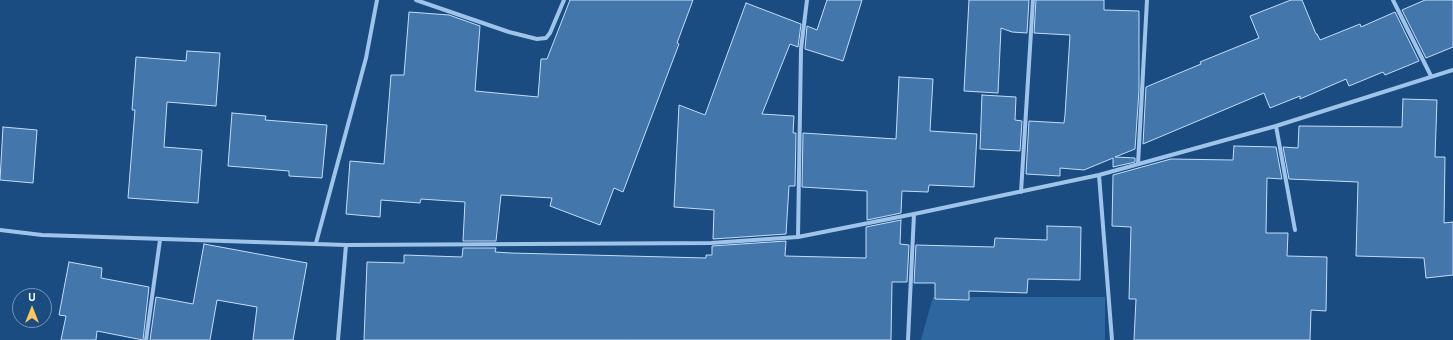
<!DOCTYPE html>
<style>
body{margin:0}
#map{position:relative;width:1453px;height:340px;overflow:hidden;background:#1b4c81;font-family:"Space Grotesk",sans-serif}
canvas{display:block}
.north{position:absolute;left:12px;top:288px;width:40px;height:40px;box-sizing:border-box;background:#1b4c81;border:1px solid #7694b3;border-radius:50%;rotate:0deg;font-size:11px;font-weight:700;line-height:16px;text-align:center;color:#fff}
.north::after{content:'';display:block;margin:auto;width:14px;height:18px;background:#fcc65a;clip-path:polygon(50% 0,100% 100%,50% 72%,0 100%)}
</style>
<div id="map">
<canvas width="1453" height="340"></canvas>
<div class="north">U</div>
</div>
<script>
const ctx = document.querySelector('canvas').getContext('2d');
ctx.lineJoin = 'round';
function fillPath(path, color) {
  ctx.fillStyle = color;
  ctx.fill(path, 'evenodd');
}
function poly(rows) {
  const path = new Path2D();
  for (const r of rows) {
    path.moveTo(r[0], r[1]);
    for (let i = 2; i < r.length; i += 2) path.lineTo(r[i], r[i + 1]);
  }
  return path;
}
function strokePath(path, color, width, dash) {
  ctx.strokeStyle = color;
  ctx.lineWidth = width;
  ctx.lineCap = dash ? 'butt' : 'round';
  ctx.setLineDash(dash || []);
  ctx.stroke(path);
}
fillPath(poly([
 [933,297,1105,297,1105,340,921,340]
]), '#2e66a0');
const building = poly([
 [570,0,693,0,677,43,679,44,623,192,614,188,600,225,550,206,552,198,501,195,496,241,463,241,465,202,421,199,420,203,381,200,380,217,346,214,350,161,384,164,391,75,404,75,409,12,449,15,480,26,475,91,538,97,541,59,547,59,570,0],
 [827,0,862,0,843,61,805,49,807,26,817,30,827,0],
 [969,0,1029,0,1027,33,1012,32,1001,28,998,93,964,91,969,0],
 [1036,0,1104,0,1104,10,1139,11,1139,90,1135,149,1115,157,1135,158,1135,162,1113,167,1113,158,1084,170,1060,168,1060,176,1026,174,1029,121,1064,123,1065,115,1070,35,1034,33,1036,0],
 [1291,0,1302,0,1316,34,1317,34,1320,40,1360,24,1361,27,1395,12,1419,61,1385,75,1383,72,1349,86,1346,79,1300,99,1300,96,1270,108,1264,93,1143,144,1146,87,1201,64,1200,62,1259,38,1250,16,1291,0],
 [1425,0,1453,0,1453,47,1426,58,1402,10,1425,0],
 [746,3,801,24,798,47,790,44,762,114,794,116,793,133,796,133,795,186,789,186,786,234,713,239,714,210,674,207,679,105,705,115,746,3],
 [187,51,220,53,216,106,167,102,164,147,202,150,198,203,128,198,135,110,132,110,136,57,186,61,187,51],
 [899,77,933,79,930,131,977,134,974,187,929,185,928,192,902,191,901,213,867,220,867,191,802,187,803,133,896,139,899,77],
 [982,95,1016,97,1015,120,1022,121,1020,151,980,149,982,95],
 [1403,99,1437,100,1435,157,1445,157,1444,223,1453,222,1453,275,1426,278,1424,258,1356,256,1358,182,1289,179,1283,147,1298,148,1299,126,1402,127,1403,99],
 [232,113,266,116,265,120,327,125,322,178,289,176,289,171,228,166,232,113],
 [3,127,37,130,33,183,0,180,3,127],
 [1234,146,1276,147,1282,179,1267,178,1266,233,1288,233,1287,256,1327,257,1326,311,1311,310,1310,340,1134,340,1136,299,1129,299,1131,227,1112,226,1113,175,1171,159,1233,160,1234,146],
 [901,220,900,244,909,245,907,282,892,282,891,340,364,340,367,262,404,263,404,255,462,257,463,248,496,248,495,252,511,253,706,258,706,255,712,255,712,246,786,241,785,256,866,258,866,227,901,220],
 [1047,226,1081,227,1080,280,1028,279,1027,293,969,291,969,300,935,299,935,283,914,283,916,245,994,247,995,238,1047,240,1047,226],
 [204,244,307,263,293,340,253,340,257,307,217,300,210,340,150,340,156,297,193,304,204,244],
 [69,262,102,268,101,278,149,287,143,340,97,331,96,340,61,340,66,316,59,315,69,262]
]);
fillPath(building, '#4376ab');
strokePath(building, '#c3ddf8', 1);
strokePath(poly([
 [416,0,509,32,537,39,546,38,550,33,564,0],
 [1393,0,1431,76],
 [1276,126,1295,230],
 [1138,164,1147,0],
 [1099,175,1112,340],
 [1021,192,1033,0],
 [0,230,42,235,346,245,711,243,798,237,914,214,1099,175,1276,126,1453,70],
 [798,237,801,49,807,0],
 [316,243,366,58,377,0],
 [146,340,160,240],
 [338,340,346,245],
 [908,340,914,214]
]), '#9ec4ea', 4);
</script>
